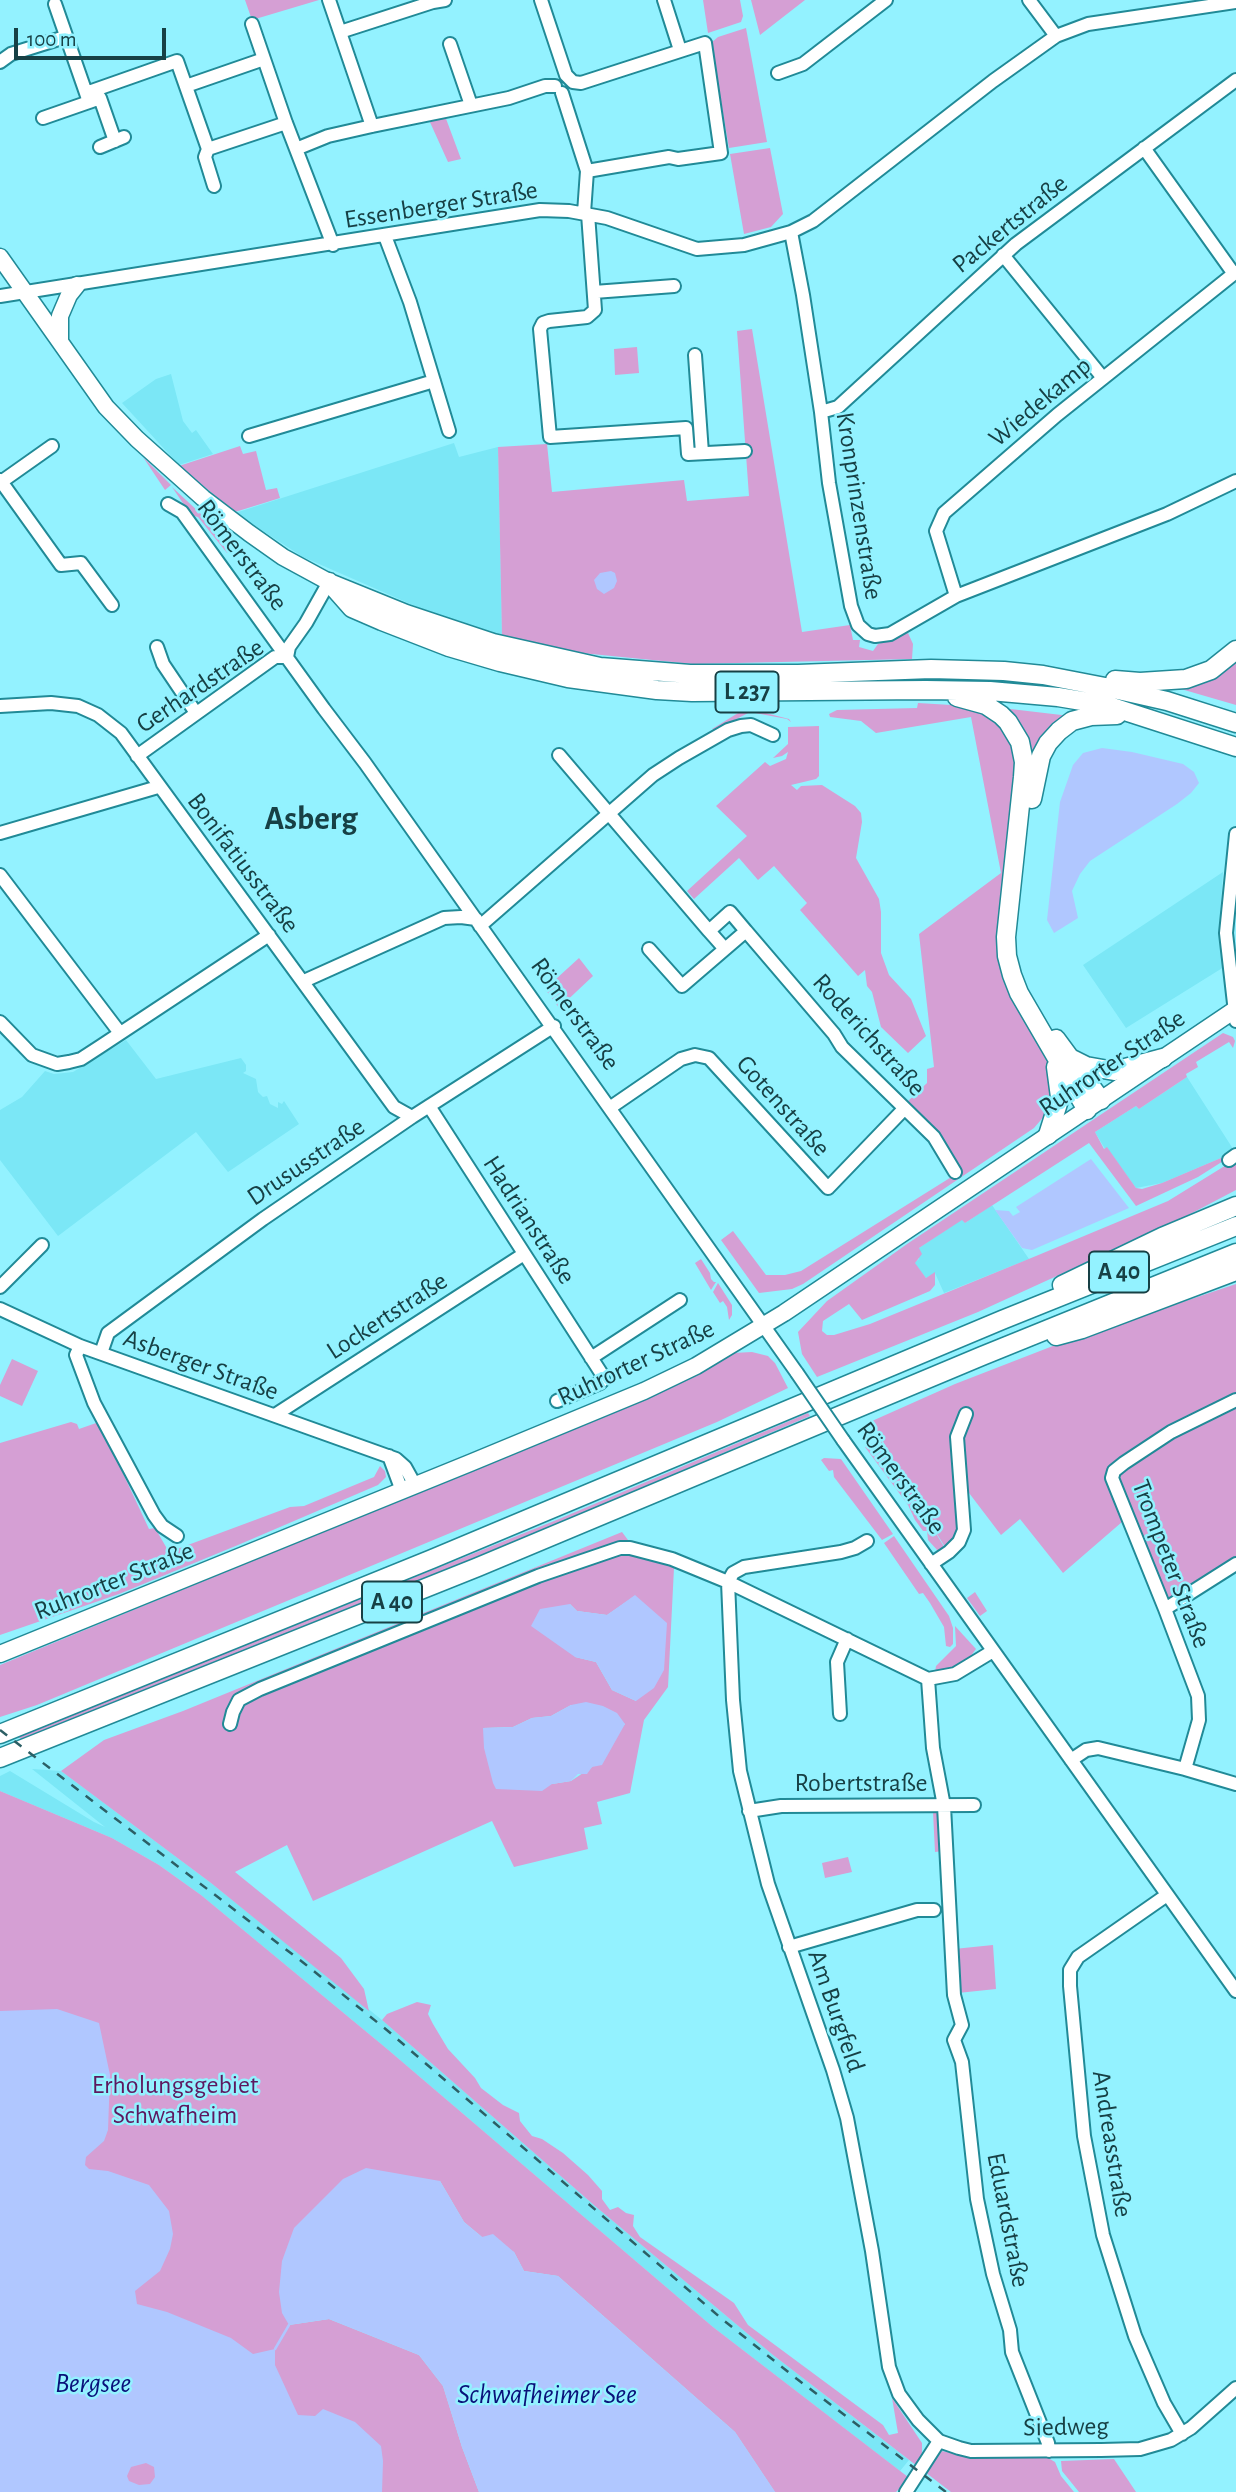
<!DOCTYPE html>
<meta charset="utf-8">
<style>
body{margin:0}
#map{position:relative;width:1236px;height:2492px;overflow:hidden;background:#93f2ff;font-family:"Alegreya Sans",sans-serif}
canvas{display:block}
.scale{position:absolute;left:14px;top:28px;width:152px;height:32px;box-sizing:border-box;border:4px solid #174045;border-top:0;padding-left:9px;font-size:21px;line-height:24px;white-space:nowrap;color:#174045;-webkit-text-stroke:5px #93f2ff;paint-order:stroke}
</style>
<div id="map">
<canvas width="1236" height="2492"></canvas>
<div class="scale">100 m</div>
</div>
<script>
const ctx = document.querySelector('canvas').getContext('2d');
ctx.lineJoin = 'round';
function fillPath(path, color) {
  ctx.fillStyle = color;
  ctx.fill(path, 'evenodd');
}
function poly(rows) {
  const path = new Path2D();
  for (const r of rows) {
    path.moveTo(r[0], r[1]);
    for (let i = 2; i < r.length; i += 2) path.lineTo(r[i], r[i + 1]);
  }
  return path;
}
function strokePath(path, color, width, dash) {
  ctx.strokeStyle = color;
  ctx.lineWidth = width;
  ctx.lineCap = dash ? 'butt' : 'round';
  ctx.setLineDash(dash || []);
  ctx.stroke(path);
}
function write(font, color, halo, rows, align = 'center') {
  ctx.font = font + ' "Alegreya Sans",sans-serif';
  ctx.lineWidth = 5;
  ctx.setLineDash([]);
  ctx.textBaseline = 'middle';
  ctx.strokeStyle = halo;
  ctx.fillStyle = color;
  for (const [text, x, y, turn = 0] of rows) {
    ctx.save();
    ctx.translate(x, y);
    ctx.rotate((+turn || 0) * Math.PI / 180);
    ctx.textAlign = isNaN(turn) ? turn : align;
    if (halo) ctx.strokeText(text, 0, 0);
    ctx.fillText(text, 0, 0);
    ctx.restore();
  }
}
fillPath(poly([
 [171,374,183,421,192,433,196,430,213,454,179,465,122,403,156,379],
 [454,443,459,457,498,447,502,638,422,609,303,557,235,513],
 [1223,872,1219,933,1224,967,1126,1028,1083,965],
 [126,1040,156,1079,241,1058,246,1065,246,1071,243,1073,256,1079,258,1092,263,1097,267,1096,270,1104,278,1108,278,1102,282,1104,284,1101,299,1124,228,1172,196,1132,58,1236,0,1160,0,1110,22,1097,45,1071,54,1074,73,1072],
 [1187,1077,1235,1152,1162,1183,1136,1188,1107,1148,1105,1149,1095,1132,1136,1106,1139,1109],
 [992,1205,1029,1259,944,1293,935,1273,926,1278,914,1263,919,1259,919,1248,962,1219,965,1223],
 [32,1769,61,1771,211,1883,382,2020,595,2206,773,2355,909,2460,900,2471,713,2327,386,2048,201,1895,159,1865,112,1838,0,1791,0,1776,10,1771,94,1822,105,1827]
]), '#7be7f6');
fillPath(poly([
 [245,0,319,0,252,20],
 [703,0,740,0,743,16,741,22,708,33],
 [751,0,805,0,760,35],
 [746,28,767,142,729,148,711,43,718,37],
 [445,116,461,159,448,162,429,120],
 [770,148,783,214,771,227,744,234,730,154],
 [752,329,802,632,850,625,853,640,860,640,859,647,873,651,878,644,908,633,913,644,912,659,693,664,561,651,502,638,498,447,547,444,552,492,684,480,687,501,749,496,737,331],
 [637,347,639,373,615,375,614,349],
 [240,446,243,454,256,451,266,490,277,488,280,498,235,512,179,466],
 [143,457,171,485,165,490],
 [172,487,200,513,228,552,227,553,198,517,191,515],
 [1236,654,1236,705,1174,687],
 [918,703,951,705,977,710,993,718,1012,745,1016,757,1017,776,1007,857,1019,1010,1049,1065,1052,1097,1046,1114,1034,1128,803,1284,792,1289,759,1293,721,1240,733,1231,766,1275,785,1275,801,1271,961,1171,906,1103,927,1083,927,1069,934,1067,919,934,1001,873,971,717,876,733,861,721,830,717,829,714,837,710,917,708],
 [1002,708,1070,716,1031,757],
 [743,710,758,711,789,719,791,722,787,719,750,712,717,729,712,729],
 [819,726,819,776,816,779,791,785,797,790,801,786,822,785,855,806,861,813,862,822,856,858,879,899,881,912,881,953,889,975,911,999,926,1036,908,1053,881,1027,872,992,867,986,865,970,858,976,800,910,807,903,774,866,758,880,739,858,694,899,687,891,747,836,716,806,765,762,770,766,786,759,788,752,782,756,773,758,788,744,788,727],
 [579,958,593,976,559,1008,545,989],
 [1223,1033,1233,1037,1235,1041,1233,1048,1229,1042,1196,1062,1198,1067,1186,1074,1187,1077,1139,1109,1136,1106,1095,1132,1104,1149,1107,1147,1136,1188,1142,1189,1162,1183,1235,1152,1228,1158,1198,1177,1136,1206,1089,1143,965,1223,962,1220,919,1248,922,1254,915,1263,926,1278,935,1272,935,1285,930,1291,862,1320,849,1304,823,1321,822,1331,827,1335,834,1335,870,1324,1036,1256,1168,1201,1236,1159,1236,1190,1175,1222,978,1312,817,1377,802,1354,798,1332,827,1301,907,1244],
 [701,1259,710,1273,711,1279,714,1282,716,1282,711,1290,695,1263],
 [718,1283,732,1305,732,1315,729,1320,727,1307,723,1301,720,1303,713,1292],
 [1236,1284,1236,1394,1182,1420,1107,1476,1108,1487,1122,1522,1063,1573,1020,1519,1001,1535,966,1489,958,1532,945,1547,899,1472,946,1550,939,1552,928,1540,927,1531,923,1531,915,1520,908,1505,865,1447,880,1439,897,1467,872,1421,955,1384,1058,1344],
 [752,1352,768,1356,775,1363,788,1388,717,1422,37,1705,0,1717,0,1665,647,1398,733,1353],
 [12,1359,38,1371,22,1406,0,1396,0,1385],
 [1236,1405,1236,1558,1173,1598,1170,1598,1166,1596,1118,1479,1119,1474,1122,1470,1172,1437],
 [808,1413,810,1416,512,1543,23,1740,18,1737,559,1519],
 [71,1422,77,1424,79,1429,99,1422,149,1529,155,1528,169,1552,290,1507,304,1506,374,1477,380,1466,385,1471,386,1477,378,1485,238,1545,119,1594,0,1635,0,1443],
 [824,1458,841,1459,893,1534,882,1540,834,1477,833,1470,829,1471,821,1460],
 [622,1532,628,1540,654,1549,642,1554,702,1576,701,1579,674,1568,668,1687,644,1720,630,1793,597,1802,602,1824,584,1828,588,1849,514,1867,492,1821,313,1901,287,1845,235,1872,341,1958,364,1989,369,2011,211,1883,61,1771,104,1740,183,1711],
 [635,1596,636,1701,612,1690,596,1662,575,1657,570,1604,577,1611,607,1615],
 [571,1705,625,1724,592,1767,571,1781,552,1784,483,1728,513,1727,532,1718,551,1716],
 [894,1536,949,1616,953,1628,953,1644,950,1647,946,1646,944,1627,930,1603,923,1593,919,1594,884,1543],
 [975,1592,987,1611,980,1616,967,1598],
 [955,1626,976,1649,970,1657,951,1670,935,1673,936,1666,956,1646],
 [0,1791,112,1838,159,1865,201,1895,386,2048,713,2327,908,2477,898,2490,896,2492,775,2492,735,2432,558,2276,524,2271,514,2252,482,2237,464,2222,440,2181,289,2325,329,2319,419,2355,443,2386,462,2447,479,2492,0,2492],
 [933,1812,940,1812,943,1851,935,1852],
 [848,1857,852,1872,825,1878,822,1863],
 [993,1945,996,1989,958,1993,954,1949],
 [417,2002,431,2005,428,2014,433,2024,448,2049,475,2078,481,2088,503,2105,519,2113,520,2121,532,2136,542,2139,563,2153,588,2175,602,2191,602,2199,610,2210,618,2207,626,2213,634,2215,633,2226,640,2237,734,2303,748,2325,883,2425,889,2435,898,2433,892,2398,922,2443,922,2453,917,2466,773,2355,595,2206,382,2020,387,2014],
 [942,2451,974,2458,1048,2458,1055,2462,1061,2476,1074,2492,951,2492,925,2472],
 [1114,2459,1136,2492,1079,2492,1062,2471,1061,2461]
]), '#d59fd4');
fillPath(poly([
 [611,571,615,573,617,581,614,588,604,594,597,589,594,580,600,573],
 [1102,748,1132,752,1183,764,1194,772,1199,783,1191,793,1177,804,1090,861,1080,874,1072,891,1078,918,1054,933,1047,920,1060,802,1073,765,1083,753],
 [1091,1159,1129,1208,1032,1250,1022,1248,995,1210,1009,1211,1013,1216,1020,1212,1016,1207],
 [635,1595,667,1623,664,1670,654,1688,636,1701,612,1690,596,1662,575,1657,531,1626,540,1609,570,1604,577,1611,607,1615],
 [586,1702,603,1706,617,1713,625,1724,602,1765,592,1767,587,1774,578,1774,571,1781,552,1784,542,1791,496,1789,493,1783,484,1748,483,1728,513,1727,532,1718,551,1716,571,1705],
 [57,2009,99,2023,110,2075,108,2130,104,2141,86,2157,85,2165,89,2169,108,2171,149,2185,169,2211,173,2234,170,2249,160,2271,135,2291,137,2304,167,2312,231,2338,253,2354,275,2349,275,2365,298,2415,315,2416,323,2409,355,2422,381,2446,383,2461,382,2492,0,2492,0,2011],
 [146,2463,154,2467,155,2477,150,2484,139,2485,129,2481,127,2476,131,2467],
 [366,2168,440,2181,464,2222,482,2237,493,2234,514,2252,524,2271,558,2276,735,2432,775,2492,479,2492,462,2447,443,2386,419,2355,329,2319,289,2325,282,2313,279,2292,282,2261,294,2228,343,2179]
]), '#b0c7ff');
strokePath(poly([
 [275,2349,289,2325]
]), '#b0c7ff', 2.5);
const minor = poly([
 [329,0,372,126],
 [541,0,566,75,573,82,581,83,705,43,721,153,678,159,669,157,587,171],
 [664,0,680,50],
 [1029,0,1056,36],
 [55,4,86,93,177,61,208,149,286,123],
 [252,24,286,123,333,245],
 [340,32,433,2,445,0],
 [450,44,471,105],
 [0,62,11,54,65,37],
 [778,73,803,64,886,0],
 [186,86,264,59],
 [562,93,587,171,584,213],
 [89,102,100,98,115,141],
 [43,118,89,102,86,93],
 [100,147,124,137],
 [1144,148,1234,274],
 [208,149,205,157,214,186],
 [296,149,328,136,372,126,509,98,545,86,555,86],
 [588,214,595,310,587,317,549,321,543,323,540,329,550,437,686,428,688,454,745,451],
 [791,232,803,295,821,412,829,483,851,606,858,625,868,634,875,636,890,634,956,596,1167,514,1236,481],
 [385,236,410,302,449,431],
 [1003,255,1103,378],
 [594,292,674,286],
 [0,296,540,210,569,211,607,218,697,249,744,245,791,232,813,221,993,81,1056,36,1088,24,1236,2],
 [695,355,702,453],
 [821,412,838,407,1016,244,1236,80],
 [249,436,434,381],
 [0,480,61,565,81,563,112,605],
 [1,482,52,446],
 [168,504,182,512,324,709,365,763,797,1373],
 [956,596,936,531,944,513,1057,415,1236,272],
 [157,647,163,664,196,713],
 [287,657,289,647,306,623,329,582],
 [0,706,51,703,78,706,98,715,121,733,394,1107,412,1117],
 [559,755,709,931],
 [137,756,275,657,287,657],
 [0,833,158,787],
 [1236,834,1226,933,1236,1021],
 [0,875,120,1033],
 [480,926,653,775,679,758,728,730,741,726,751,725,773,735],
 [746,931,834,1034,842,1047,934,1137,955,1172],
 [649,949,682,986,746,931,730,912,709,931,725,949],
 [304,981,444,918,461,917,476,919],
 [0,1022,32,1055,57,1064,69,1062,81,1059,101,1046,269,935],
 [429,1106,603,1376,603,1380,600,1383,557,1401],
 [611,1107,681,1059,695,1055,709,1058,828,1188,904,1109],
 [1229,1160,1236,1155],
 [0,1287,42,1245],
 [0,1309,80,1346,396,1459,405,1467,415,1485],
 [80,1346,76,1355,94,1403,154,1515,162,1526,177,1536],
 [101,1353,108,1333,263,1219,412,1117,554,1026],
 [591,1358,680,1300],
 [275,1415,524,1254],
 [843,1440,1236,1991],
 [389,1456,402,1491],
 [931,1564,949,1552,959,1542,964,1530,957,1437,966,1414],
 [728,1582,733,1700,740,1771,768,1884,833,2070,847,2118,872,2251,889,2367,899,2394,918,2420,939,2441,959,2448,971,2451,1101,2450,1140,2449,1171,2440,1191,2428,1236,2388],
 [728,1582,733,1573,744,1567,841,1552,855,1548,867,1541],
 [1165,1609,1236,1564],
 [928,1679,933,1748,944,1806,954,1995,962,2025,954,2040,962,2062,977,2199,993,2274,1010,2330,1012,2352,1048,2443,1049,2451],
 [840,1714,837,1662,847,1639],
 [230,1724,233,1712,239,1700,260,1689,538,1576,620,1548,630,1548,672,1559,728,1582,928,1679,955,1674,993,1651],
 [1071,1760,1086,1750,1098,1748,1185,1769,1236,1784],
 [1185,1769,1199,1720,1198,1696,1165,1609,1112,1478,1114,1471,1124,1463,1171,1432,1236,1400],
 [749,1811,781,1806,974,1805],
 [1167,1895,1078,1957,1070,1970,1070,1986,1084,2136,1103,2235,1135,2336,1164,2403,1182,2434],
 [789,1947,917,1910,934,1910],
 [906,2492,939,2441]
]);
const major = poly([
 [0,257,106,407,137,439,203,498,249,533,283,557,329,582],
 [60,341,60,316,69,295,77,285],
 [0,1654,470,1463,644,1391,696,1366,784,1313,1236,1009]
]);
const highway = poly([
 [329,582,352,608,382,621,449,647,500,662,568,678,657,690,692,692,926,690,990,691,1058,697,1106,705,1236,747],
 [332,584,406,614,493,643,600,667,690,674,798,674,931,669,1004,671,1043,675,1105,687,1167,701,1236,723],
 [1115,680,1140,682,1186,679,1211,670,1236,650],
 [957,697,986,705,1001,715,1008,722,1020,742,1024,762,1023,777,1006,937,1007,956,1012,975,1019,993,1087,1110],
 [1032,799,1041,756,1048,743,1059,731,1072,721,1091,716,1117,715],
 [1056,1039,1101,1100],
 [1072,1059,1086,1066,1114,1071,1163,1058],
 [1048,1135,1060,1097,1056,1067],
 [1062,1285,1162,1237,1236,1206],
 [1056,1336,1082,1329,1236,1271],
 [0,1734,432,1559,1002,1320,1236,1226],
 [0,1758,478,1567,982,1356,1236,1253]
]);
strokePath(minor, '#218a97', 16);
strokePath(major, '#218a97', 19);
strokePath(highway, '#218a97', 21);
strokePath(minor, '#fff', 12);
strokePath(major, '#fff', 16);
strokePath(highway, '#fff', 18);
strokePath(poly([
 [0,1730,305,1964,388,2031,722,2319,797,2379,946,2492]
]), '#2c5f65', 2.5, [9, 9]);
const minorBridge = poly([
 [797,1373,843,1440]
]);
strokePath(minorBridge, '#218a97', 16, []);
strokePath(minorBridge, '#fff', 12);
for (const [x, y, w] of [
 [747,692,63],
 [1119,1272,60],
 [392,1602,60]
]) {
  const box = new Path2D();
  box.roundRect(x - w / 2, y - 20.5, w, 41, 5);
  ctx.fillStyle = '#93f2ff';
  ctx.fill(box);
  strokePath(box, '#174045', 2);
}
write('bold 24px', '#174045', null, [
 ["L 237",747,692],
 ["A 40",1119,1272],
 ["A 40",392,1602]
]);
write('26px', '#174045', '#93f2ff', [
 ["Essenberger Straße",441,205,-9],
 ["Packertstraße",1010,224,-39],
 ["Wiedekamp",1040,402,-40],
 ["Kronprinzenstraße",859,506,81],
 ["Römerstraße",242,555,53],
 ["Gerhardstraße",200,686,-34],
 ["Bonifatiusstraße",243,863,53],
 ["Römerstraße",575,1014,54],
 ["Roderichstraße",869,1035,48],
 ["Ruhrorter Straße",1112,1063,-34],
 ["Gotenstraße",783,1106,48],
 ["Drususstraße",306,1162,-34],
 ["Hadrianstraße",529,1220,57],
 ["Lockertstraße",387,1316,-33],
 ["Ruhrorter Straße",636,1363,-25],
 ["Asberger Straße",201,1365,20],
 ["Römerstraße",901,1478,54],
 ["Trompeter Straße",1171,1564,69],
 ["Ruhrorter Straße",114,1581,-22],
 ["Robertstraße",861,1783],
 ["Am Burgfeld",836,2011,71],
 ["Andreasstraße",1112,2144,81],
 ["Eduardstraße",1008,2220,79],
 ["Siedweg",1066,2427,-1]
]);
write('26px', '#5e185f', '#93f2ff', [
 ["Erholungsgebiet",175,2085],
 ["Schwafheim",175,2115]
]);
write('italic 28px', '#0a117a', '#93f2ff', [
 ["Bergsee",93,2384],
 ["Schwafheimer See",547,2395]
]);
write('bold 33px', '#174045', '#93f2ff', [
 ["Asberg",311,819]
]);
</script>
